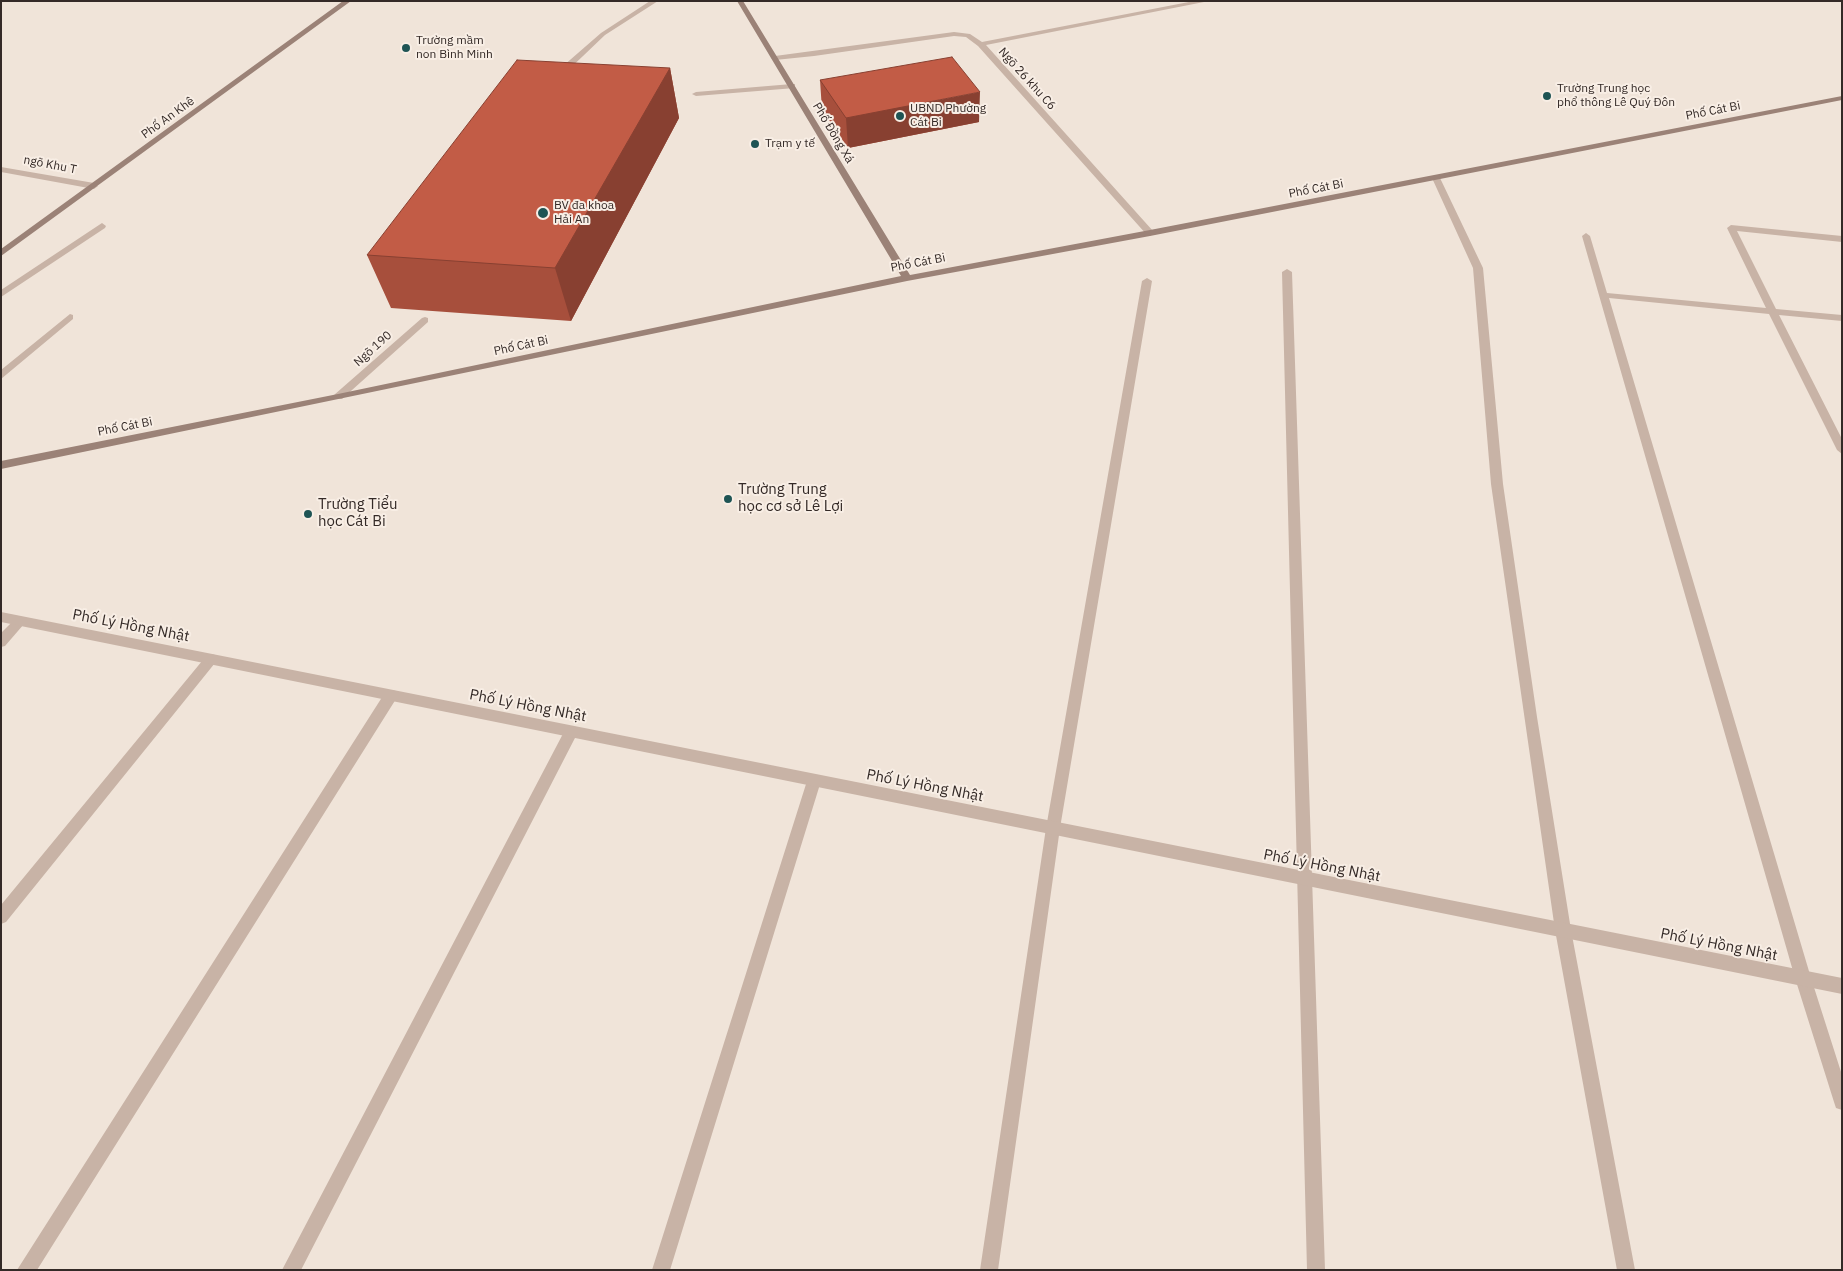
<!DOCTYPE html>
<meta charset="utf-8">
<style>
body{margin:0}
#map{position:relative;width:1843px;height:1271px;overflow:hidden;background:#f0e4d9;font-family:"IBM Plex Sans",sans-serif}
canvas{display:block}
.frame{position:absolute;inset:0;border:2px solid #342a27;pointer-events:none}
</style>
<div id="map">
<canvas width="1843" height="1271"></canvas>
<div class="frame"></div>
</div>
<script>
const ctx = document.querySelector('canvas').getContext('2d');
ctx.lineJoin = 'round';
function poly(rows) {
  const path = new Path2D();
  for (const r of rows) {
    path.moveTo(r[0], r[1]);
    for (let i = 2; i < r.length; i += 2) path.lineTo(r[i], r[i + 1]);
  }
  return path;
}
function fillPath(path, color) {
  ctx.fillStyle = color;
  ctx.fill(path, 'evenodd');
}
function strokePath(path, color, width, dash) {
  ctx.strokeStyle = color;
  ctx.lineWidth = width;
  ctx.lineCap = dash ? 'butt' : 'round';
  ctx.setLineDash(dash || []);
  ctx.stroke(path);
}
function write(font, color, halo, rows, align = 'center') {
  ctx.font = font + ' "IBM Plex Sans",sans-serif';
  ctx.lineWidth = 4;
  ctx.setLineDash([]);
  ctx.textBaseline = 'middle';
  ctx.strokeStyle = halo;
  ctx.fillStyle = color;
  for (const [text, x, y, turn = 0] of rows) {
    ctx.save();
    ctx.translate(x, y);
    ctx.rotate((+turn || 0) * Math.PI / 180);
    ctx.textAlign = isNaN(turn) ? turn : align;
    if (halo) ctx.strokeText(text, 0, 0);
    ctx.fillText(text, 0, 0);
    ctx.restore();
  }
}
fillPath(poly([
 [650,1,658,1,605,35,561,77,555,77,555,73,601,33,650,1],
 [1194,1,1209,1,986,45,1153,231,1154,233,1150,236,1147,235,978,46,966,37,954,36,814,56,775,60,771,58,775,56,954,32,970,34,982,42,1194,1],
 [792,84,795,84,795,88,696,96,692,94,696,92,792,84],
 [1,167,94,183,98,186,94,189,1,172,1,167],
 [1433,176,1440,178,1483,268,1503,484,1537,717,1571,930,1635,1270,1617,1270,1555,930,1491,484,1473,268,1432,178,1433,176],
 [102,223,106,226,105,228,1,297,1,290,102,223],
 [1731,225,1842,236,1842,242,1737,231,1776,309,1842,315,1842,321,1779,315,1842,439,1842,454,1837,450,1769,314,1609,298,1811,978,1842,1075,1842,1110,1836,1108,1834,1102,1795,978,1582,236,1586,233,1590,236,1607,293,1766,308,1727,228,1731,225],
 [1287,269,1292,272,1325,1270,1307,1270,1282,272,1287,269],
 [1147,278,1152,281,1060,828,998,1270,980,1270,1046,828,1142,281,1147,278],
 [70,314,73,315,73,319,1,379,1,370,70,314],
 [425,317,428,318,428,322,342,399,334,399,333,397,334,395,422,318,425,317],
 [20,616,24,618,26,621,24,624,5,646,1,647,1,633,16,618,20,616],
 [211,654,215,655,217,659,215,663,6,922,1,924,1,905,207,655,211,654],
 [391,690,396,691,398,695,396,699,37,1270,17,1270,386,691,391,690],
 [571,726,576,728,578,732,576,736,301,1270,282,1270,566,728,571,726],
 [814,775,819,777,821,781,670,1270,652,1270,807,781,809,777,814,775]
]), '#c8b3a6');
fillPath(poly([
 [1,612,1842,978,1842,994,1,622,1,612]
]), '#c8b3a6');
fillPath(poly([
 [343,1,351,1,1,256,1,249,343,1],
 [737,1,743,1,910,275,1150,230,1842,96,1842,100,1150,236,907,281,1,469,1,461,338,394,901,276,737,1]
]), '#9b8277');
fillPath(poly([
 [670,68,679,118,571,321,391,308,367,255],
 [820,80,979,122,848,148,822,110]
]), '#a74f3c');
fillPath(poly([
 [670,68,679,118,571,321,555,268],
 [980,92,979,122,848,148,846,118]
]), '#884031');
const building = poly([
 [952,57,980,92,846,118,820,80,952,57],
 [517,60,670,68,555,268,367,255,517,60]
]);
fillPath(building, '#c25c46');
strokePath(building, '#884031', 1);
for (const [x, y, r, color] of [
 [406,48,5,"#1e5454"],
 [1547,96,5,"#1e5454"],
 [900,116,5,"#1e5454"],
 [755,144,5,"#1e5454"],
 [543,213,6,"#1e5454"],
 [728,499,5,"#1e5454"],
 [308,514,5,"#1e5454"]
]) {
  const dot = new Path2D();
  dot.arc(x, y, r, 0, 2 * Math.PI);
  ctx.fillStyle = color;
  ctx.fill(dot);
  strokePath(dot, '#f8eee5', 2);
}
write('12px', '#342a27', '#f8eee5', [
 ["Trường mầm",416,41],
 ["non Bình Minh",416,55],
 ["Trường Trung học",1557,89],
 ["phổ thông Lê Quý Đôn",1557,103],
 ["UBND Phường",910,109],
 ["Cát Bi",910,123],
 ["Trạm y tế",765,144],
 ["BV đa khoa",554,206],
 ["Hải An",554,220]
], 'left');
write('12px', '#342a27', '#f8eee5', [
 ["Ngõ 26 khu C6",1027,79,48],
 ["Phố Cát Bi",1713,111,-11],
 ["Phố An Khê",168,118,-36],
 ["Phố Đồng Xá",833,133,59],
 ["ngõ Khu T",50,165,11],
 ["Phố Cát Bi",1316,189,-11],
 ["Phố Cát Bi",918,263,-11],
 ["Phố Cát Bi",521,346,-12],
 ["Ngõ 190",373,349,-42],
 ["Phố Cát Bi",125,427,-11]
]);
write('15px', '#342a27', '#f8eee5', [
 ["Trường Trung",738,490],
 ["học cơ sở Lê Lợi",738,507],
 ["Trường Tiểu",318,505],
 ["học Cát Bi",318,522]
], 'left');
write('15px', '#342a27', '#f8eee5', [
 ["Phố Lý Hồng Nhật",131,626,11],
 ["Phố Lý Hồng Nhật",528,706,11],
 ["Phố Lý Hồng Nhật",925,786,11],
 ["Phố Lý Hồng Nhật",1322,866,11],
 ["Phố Lý Hồng Nhật",1719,945,11]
]);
</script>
